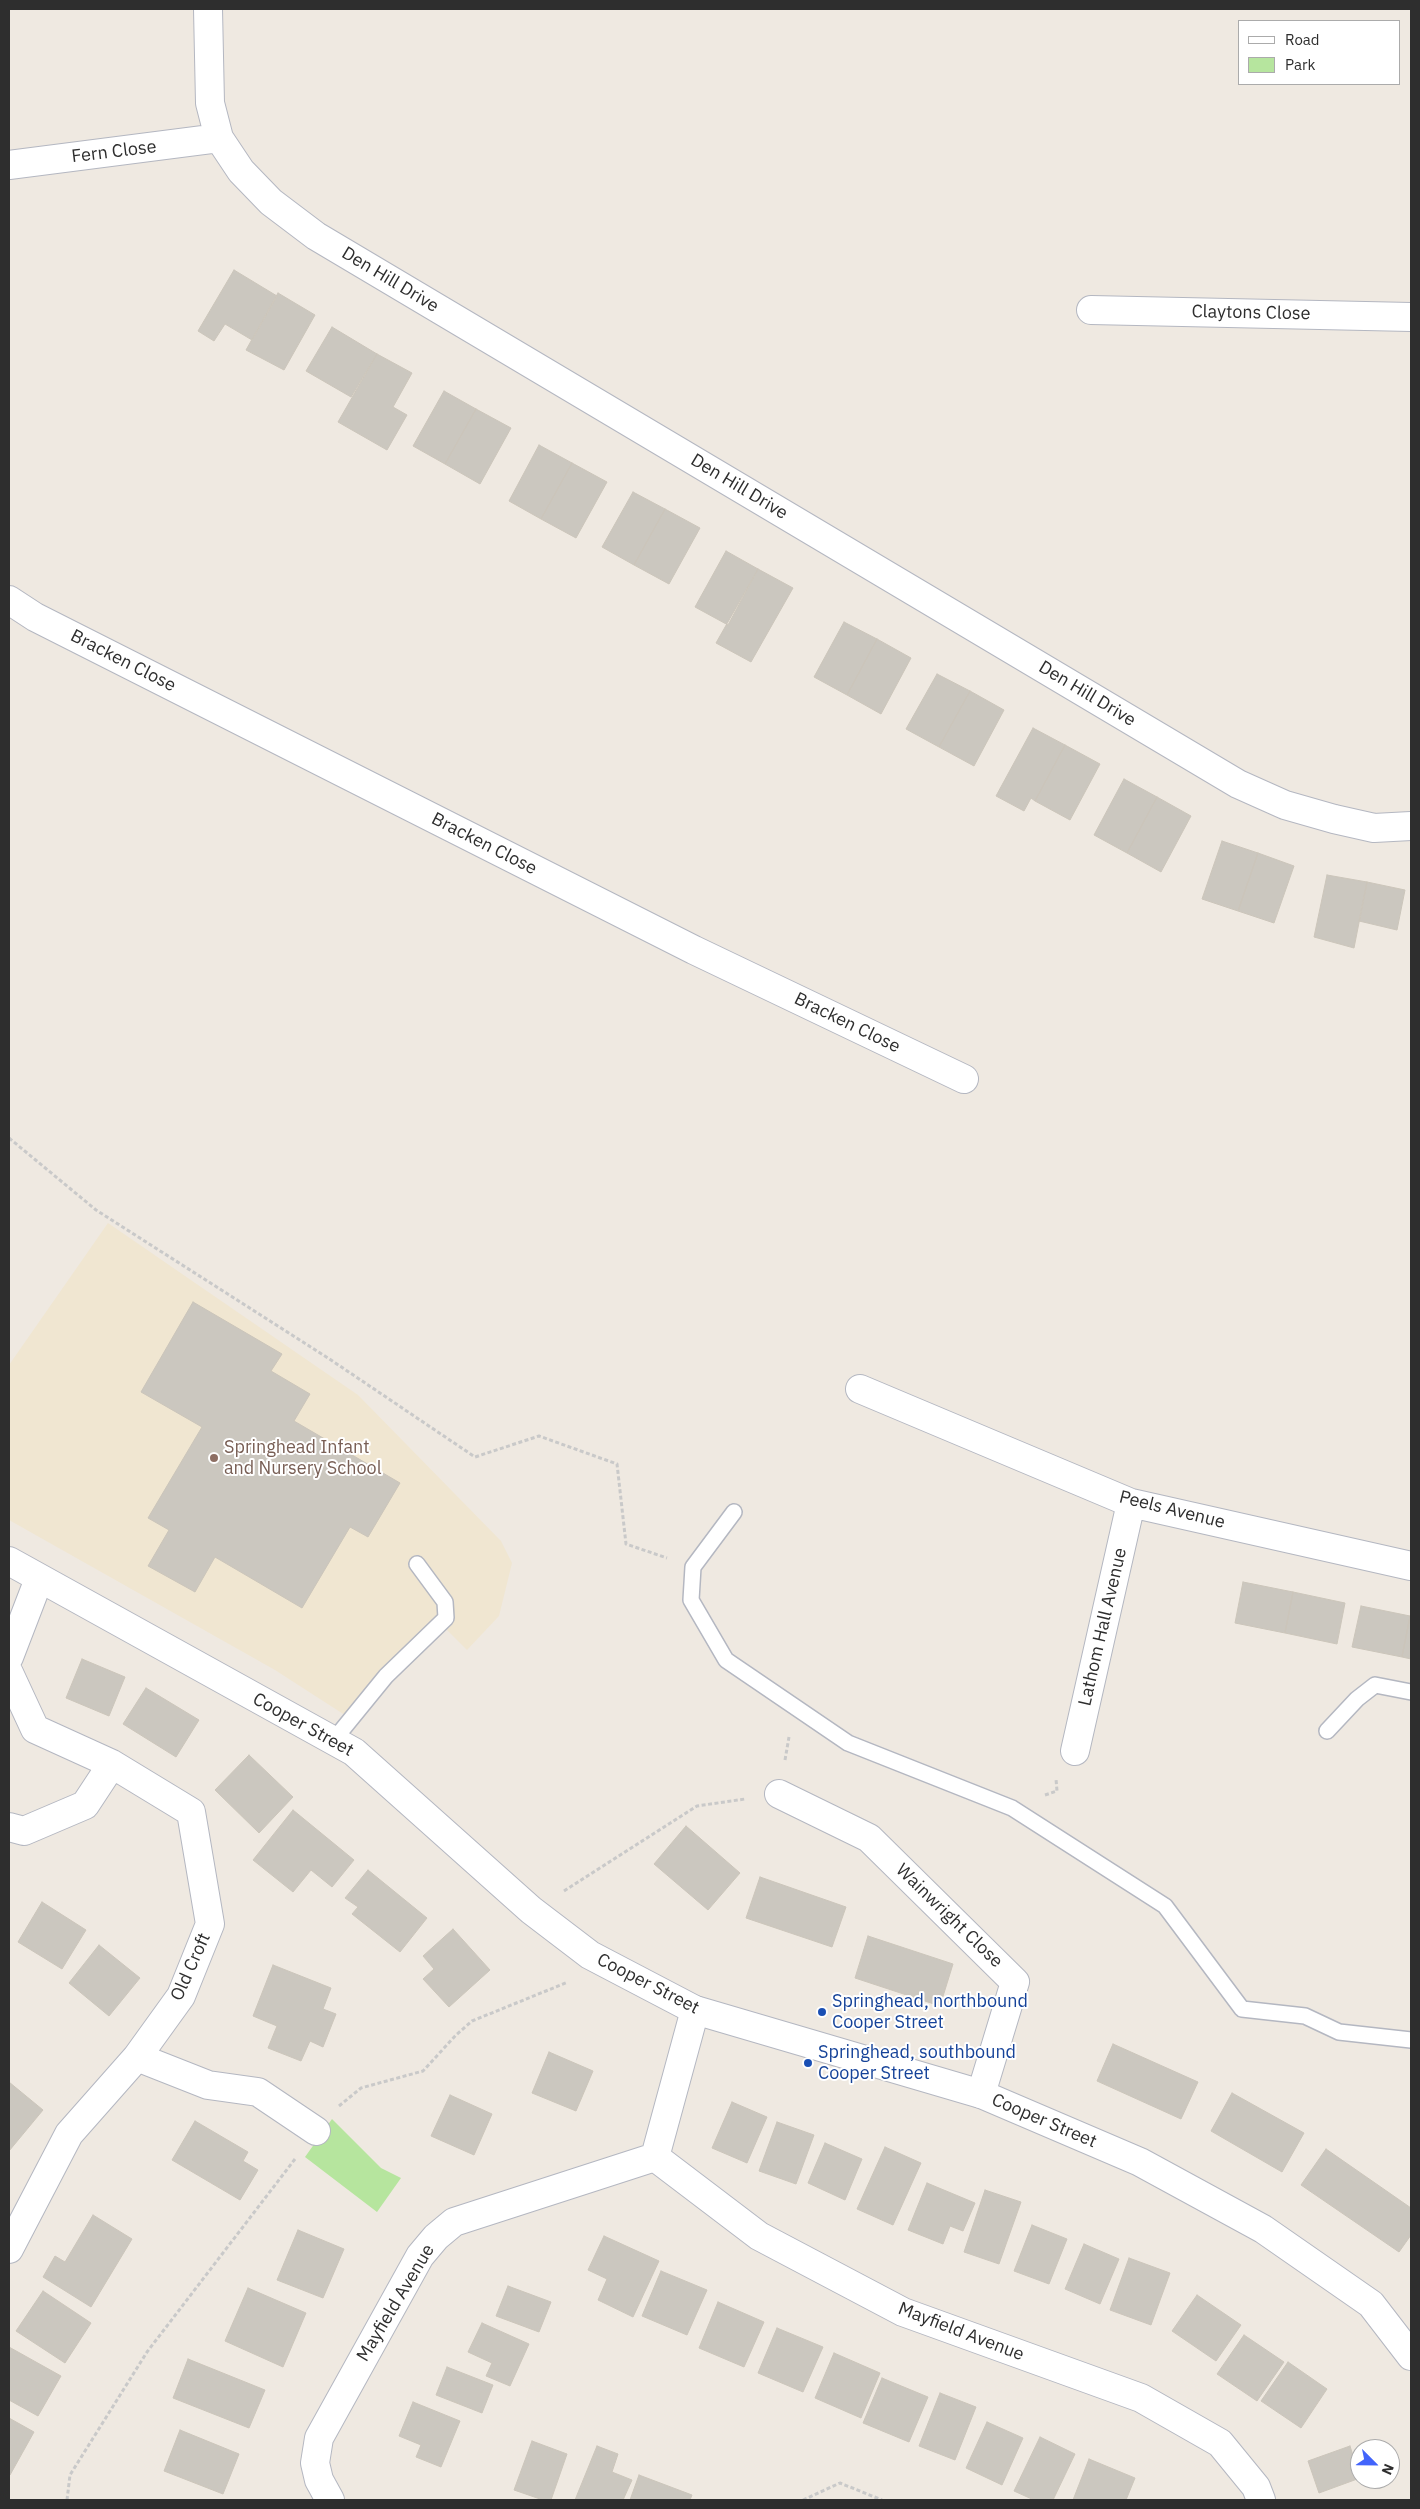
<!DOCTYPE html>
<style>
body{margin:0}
#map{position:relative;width:1420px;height:2509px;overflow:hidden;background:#efe9e1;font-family:"IBM Plex Sans",sans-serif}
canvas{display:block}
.frame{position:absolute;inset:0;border:10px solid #2e2e2e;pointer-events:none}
.legend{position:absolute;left:1238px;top:20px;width:162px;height:65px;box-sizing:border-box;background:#fff;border:1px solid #ababab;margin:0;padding:6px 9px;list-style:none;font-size:15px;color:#2e2e2e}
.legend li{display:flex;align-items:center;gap:10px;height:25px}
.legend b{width:25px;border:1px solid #ababab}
.north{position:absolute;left:1350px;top:2439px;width:50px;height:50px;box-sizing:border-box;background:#fff;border:1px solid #ababab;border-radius:50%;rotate:113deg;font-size:14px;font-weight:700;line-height:20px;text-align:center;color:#2e2e2e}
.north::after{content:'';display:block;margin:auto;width:18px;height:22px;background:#4264fb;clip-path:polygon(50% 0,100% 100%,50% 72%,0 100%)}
</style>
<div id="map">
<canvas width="1420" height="2509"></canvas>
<div class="frame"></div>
<ul class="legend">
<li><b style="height:6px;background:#fff"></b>Road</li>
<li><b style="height:14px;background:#b6e59e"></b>Park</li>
</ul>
<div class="north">N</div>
</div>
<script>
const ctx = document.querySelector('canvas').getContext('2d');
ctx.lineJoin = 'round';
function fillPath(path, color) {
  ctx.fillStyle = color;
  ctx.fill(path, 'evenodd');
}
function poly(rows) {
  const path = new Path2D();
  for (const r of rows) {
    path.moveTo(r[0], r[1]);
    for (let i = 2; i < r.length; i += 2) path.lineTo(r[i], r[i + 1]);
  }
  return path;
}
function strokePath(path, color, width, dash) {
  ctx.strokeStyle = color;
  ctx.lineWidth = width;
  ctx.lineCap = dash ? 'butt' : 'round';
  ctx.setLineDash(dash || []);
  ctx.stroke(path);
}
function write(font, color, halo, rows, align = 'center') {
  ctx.font = font + ' "IBM Plex Sans",sans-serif';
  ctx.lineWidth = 4;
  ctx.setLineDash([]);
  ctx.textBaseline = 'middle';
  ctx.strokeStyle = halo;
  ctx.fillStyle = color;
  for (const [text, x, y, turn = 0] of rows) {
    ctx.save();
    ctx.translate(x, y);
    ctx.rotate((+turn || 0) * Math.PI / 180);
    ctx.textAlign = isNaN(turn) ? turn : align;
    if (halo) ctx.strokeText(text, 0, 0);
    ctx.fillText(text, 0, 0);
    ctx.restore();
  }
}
fillPath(poly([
 [108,1223,358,1395,501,1541,512,1563,499,1616,467,1650,444,1627,351,1719,275,1670,9,1520,9,1365]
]), '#f0e6d1');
fillPath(poly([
 [332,2119,381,2168,401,2178,377,2212,305,2157]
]), '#b6e59e');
const building = poly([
 [234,270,277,296,252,340,225,324,214,341,198,331,234,270],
 [278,293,315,315,284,370,246,350,278,293],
 [332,327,377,354,351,397,306,371,332,327],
 [377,354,412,373,393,407,407,415,387,450,338,422,377,354],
 [444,391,476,409,445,464,413,446,444,391],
 [476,409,511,428,480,484,445,464,476,409],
 [539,445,572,463,541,519,509,501,539,445],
 [572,463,607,482,576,538,541,519,572,463],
 [633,492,665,509,634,565,602,547,633,492],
 [665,509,700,528,669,584,634,565,665,509],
 [726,551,758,569,728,625,695,607,726,551],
 [758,569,793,588,751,662,716,643,758,569],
 [844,622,877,639,847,695,814,677,844,622],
 [877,639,911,658,881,714,847,695,877,639],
 [937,674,970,691,939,747,906,729,937,674],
 [970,691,1004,710,974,766,939,747,970,691],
 [1033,728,1065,745,1035,801,1031,798,1024,811,996,796,1033,728],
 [1065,745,1100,764,1070,820,1035,801,1065,745],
 [1124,779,1157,797,1127,853,1094,835,1124,779],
 [1157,797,1191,816,1161,872,1127,853,1157,797],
 [1222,841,1258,853,1238,911,1202,899,1222,841],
 [1258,853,1294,866,1274,923,1238,911,1258,853],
 [1327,875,1367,882,1354,948,1314,937,1327,875],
 [1367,882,1405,890,1397,930,1359,921,1367,882],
 [193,1302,282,1354,271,1371,310,1394,294,1421,400,1483,368,1537,350,1527,302,1608,215,1557,195,1592,148,1566,169,1530,148,1518,202,1427,141,1392,193,1302],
 [1243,1582,1293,1592,1285,1633,1235,1623,1243,1582],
 [1293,1592,1345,1603,1337,1644,1285,1633,1293,1592],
 [1361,1606,1410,1616,1402,1657,1352,1647,1361,1606],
 [1410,1616,1411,1616,1411,1659,1402,1657,1410,1616],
 [82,1659,125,1677,109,1716,66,1698,82,1659],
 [146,1688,199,1720,176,1757,123,1724,146,1688],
 [249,1755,293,1797,259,1833,215,1790,249,1755],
 [293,1810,354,1860,332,1887,311,1870,293,1892,253,1860,293,1810],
 [686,1826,740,1873,708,1910,654,1864,686,1826],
 [368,1870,427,1918,400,1952,352,1914,358,1907,345,1898,368,1870],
 [760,1877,846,1907,832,1947,746,1918,760,1877],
 [42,1902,86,1930,62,1969,18,1942,42,1902],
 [453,1929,490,1970,449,2007,423,1979,434,1969,423,1956,453,1929],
 [868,1936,953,1964,940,2006,855,1978,868,1936],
 [99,1945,140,1978,109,2016,69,1983,99,1945],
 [273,1965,331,1988,323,2009,336,2014,323,2047,310,2041,301,2061,268,2048,277,2026,253,2016,273,1965],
 [1113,2044,1198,2082,1181,2119,1097,2081,1113,2044],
 [549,2052,593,2071,576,2111,532,2093,549,2052],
 [9,2082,43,2110,9,2151,9,2082],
 [1232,2093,1304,2133,1282,2172,1211,2131,1232,2093],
 [450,2095,492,2114,474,2155,431,2136,450,2095],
 [732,2102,767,2117,747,2163,712,2148,732,2102],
 [195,2121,248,2152,243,2161,258,2170,240,2200,172,2160,195,2121],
 [777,2122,814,2135,796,2184,759,2171,777,2122],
 [825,2143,862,2159,845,2200,808,2183,825,2143],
 [885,2147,921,2163,893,2225,857,2209,885,2147],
 [1326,2149,1411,2208,1411,2235,1399,2252,1301,2185,1326,2149],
 [927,2183,975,2203,963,2231,950,2226,943,2244,908,2230,927,2183],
 [985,2190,1021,2202,999,2264,964,2252,985,2190],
 [93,2215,132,2239,91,2307,43,2277,55,2256,65,2262,93,2215],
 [1032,2225,1067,2239,1049,2284,1014,2271,1032,2225],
 [298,2230,344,2249,323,2298,277,2280,298,2230],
 [604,2236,659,2261,633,2317,598,2300,607,2279,588,2270,604,2236],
 [1084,2244,1119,2259,1100,2304,1065,2289,1084,2244],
 [1129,2258,1170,2273,1151,2325,1110,2310,1129,2258],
 [661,2271,707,2290,687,2335,642,2316,661,2271],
 [508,2286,551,2302,539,2332,496,2316,508,2286],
 [248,2288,306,2313,283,2367,225,2341,248,2288],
 [43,2291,91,2323,65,2363,16,2331,43,2291],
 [1197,2295,1241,2325,1216,2361,1172,2331,1197,2295],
 [718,2302,764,2322,744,2367,699,2348,718,2302],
 [482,2323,529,2344,510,2386,486,2376,492,2363,468,2352,482,2323],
 [777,2328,823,2347,803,2392,758,2373,777,2328],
 [1244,2335,1284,2362,1257,2401,1217,2374,1244,2335],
 [9,2347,61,2376,38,2416,9,2400,9,2347],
 [834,2353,880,2373,861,2418,815,2398,834,2353],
 [188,2359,265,2390,249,2428,173,2398,188,2359],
 [1288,2362,1327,2389,1301,2428,1261,2401,1288,2362],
 [447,2367,493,2385,482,2413,436,2395,447,2367],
 [882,2378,928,2397,909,2442,863,2423,882,2378],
 [940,2393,976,2407,955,2460,919,2446,940,2393],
 [413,2402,460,2421,441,2467,416,2457,421,2445,399,2436,413,2402],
 [9,2418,34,2432,10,2475,9,2474,9,2418],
 [987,2422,1023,2438,1002,2485,966,2468,987,2422],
 [180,2430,239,2454,223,2494,164,2471,180,2430],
 [1040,2437,1075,2454,1053,2500,1034,2500,1014,2491,1040,2437],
 [532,2441,567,2454,551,2500,543,2500,514,2490,532,2441],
 [597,2446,618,2454,612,2472,632,2480,623,2500,575,2500,597,2446],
 [1350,2446,1360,2478,1319,2493,1308,2461,1350,2446],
 [1089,2459,1135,2478,1126,2500,1073,2500,1089,2459],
 [639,2475,692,2495,690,2500,630,2500,639,2475]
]);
fillPath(building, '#cbc7bf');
strokePath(building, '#cbc5ba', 1);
const service = poly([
 [734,1512,693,1567,691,1600,726,1660,848,1743,1012,1808,1165,1906,1242,2009,1305,2016,1339,2032,1411,2040],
 [1327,1731,1357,1699,1375,1685,1411,1692],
 [333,1741,386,1676,446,1618,445,1602,417,1564]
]);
const minor = poly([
 [208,9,210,103,219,138,241,171,271,202,316,236,1238,784,1285,805,1334,819,1374,828,1411,826],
 [9,165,219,138],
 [1091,310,1411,317],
 [9,600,35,617,694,950,964,1079],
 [860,1389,1131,1503,1411,1566],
 [9,1657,39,1579],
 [9,1673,35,1729,112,1764,191,1812,210,1924,181,1996,137,2057,69,2134,9,2249],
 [1075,1751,1131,1503],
 [779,1794,869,1838,1015,1982,981,2094],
 [9,1827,24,1831,85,1805,112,1764],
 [137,2057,208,2085,258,2092,316,2131],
 [655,2157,759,2236,903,2312,1141,2398,1220,2443,1256,2487,1261,2500],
 [330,2500,319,2480,315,2463,319,2438,420,2256,436,2237,454,2222,655,2157,695,2010]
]);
const tertiary = poly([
 [9,1561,354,1752,531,1910,590,1955,695,2010,981,2094,1140,2162,1263,2229,1371,2304,1411,2356]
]);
strokePath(service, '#b4b7c1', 18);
strokePath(minor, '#b4b7c1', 30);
strokePath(tertiary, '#b4b7c1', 30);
strokePath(poly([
 [9,1138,96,1210,328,1358,475,1457,539,1436,617,1464,626,1544,667,1558],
 [785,1760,789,1737],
 [1045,1795,1057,1791,1056,1779],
 [564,1891,697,1806,745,1799],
 [339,2106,361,2088,423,2071,456,2035,472,2021,568,1982],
 [67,2500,70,2475,147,2352,295,2159],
 [803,2500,840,2483,882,2500]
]), '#c9c9c9', 3, [4, 2.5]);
strokePath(service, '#fff', 15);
strokePath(minor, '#fff', 28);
strokePath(tertiary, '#fff', 28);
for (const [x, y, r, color] of [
 [214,1458,5,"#8d6e63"],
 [822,2012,5,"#1a4fb4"],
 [808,2063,5,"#1a4fb4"]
]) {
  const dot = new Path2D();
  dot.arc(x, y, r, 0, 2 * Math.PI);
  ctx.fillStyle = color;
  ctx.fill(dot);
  strokePath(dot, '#fff', 2);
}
write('18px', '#2e2e2e', '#fff', [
 ["Fern Close",114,152,-7],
 ["Den Hill Drive",390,280,31],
 ["Claytons Close",1251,313,1],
 ["Den Hill Drive",739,487,31],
 ["Bracken Close",123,661,27],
 ["Den Hill Drive",1087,694,31],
 ["Bracken Close",484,844,27],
 ["Bracken Close",847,1023,26],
 ["Peels Avenue",1172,1510,14],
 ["Lathom Hall Avenue",1103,1627,-77],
 ["Cooper Street",303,1725,29],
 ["Wainwright Close",949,1916,44],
 ["Old Croft",191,1967,-66],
 ["Cooper Street",648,1984,27],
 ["Cooper Street",1044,2121,23],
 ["Mayfield Avenue",396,2303,-59],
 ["Mayfield Avenue",961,2332,21]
]);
write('18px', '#785e54', '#fff', [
 ["Springhead Infant",224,1448],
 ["and Nursery School",224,1469]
], 'left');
write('18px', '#164399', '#fff', [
 ["Springhead, northbound",832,2002],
 ["Cooper Street",832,2023],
 ["Springhead, southbound",818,2053],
 ["Cooper Street",818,2074]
], 'left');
</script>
